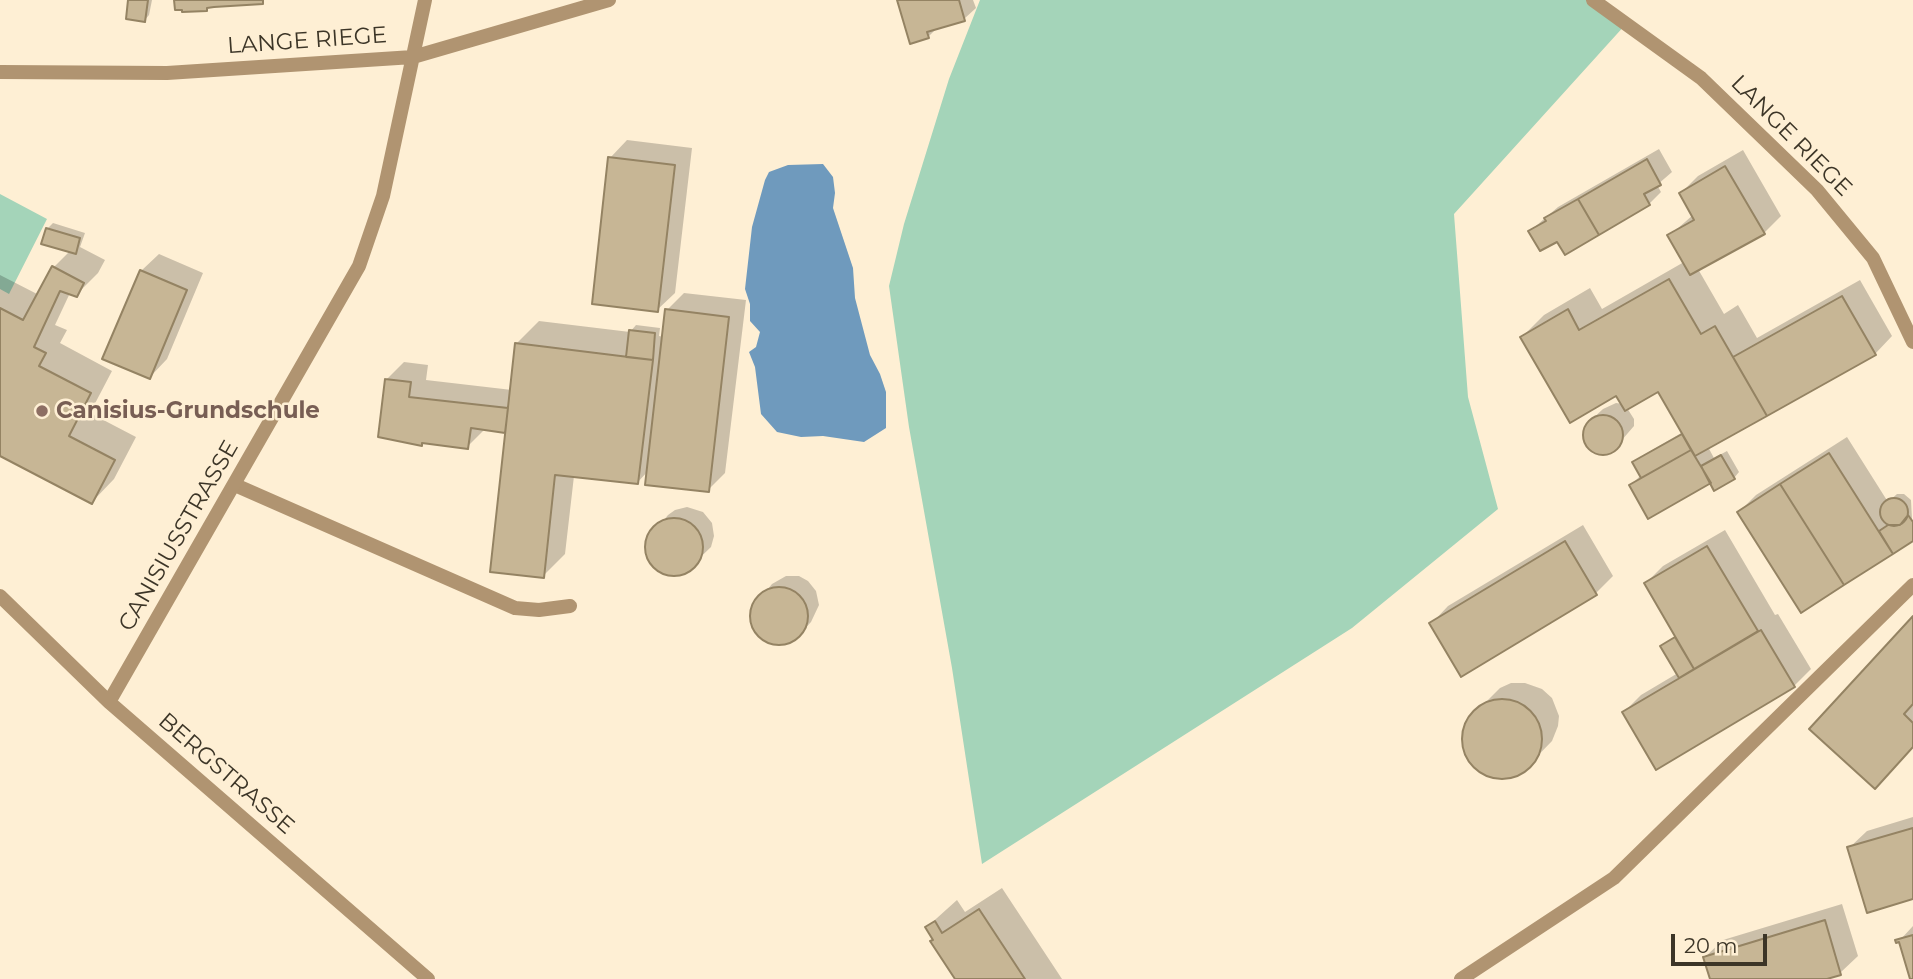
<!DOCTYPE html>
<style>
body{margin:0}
#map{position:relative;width:1913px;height:979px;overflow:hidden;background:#feefd4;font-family:Montserrat,sans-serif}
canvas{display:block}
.scale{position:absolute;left:1671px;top:934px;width:96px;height:32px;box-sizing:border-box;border:4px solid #3c3527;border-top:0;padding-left:9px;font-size:21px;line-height:24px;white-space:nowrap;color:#3c3527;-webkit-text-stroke:5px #feefd4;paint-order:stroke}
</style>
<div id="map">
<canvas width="1913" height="979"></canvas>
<div class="scale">20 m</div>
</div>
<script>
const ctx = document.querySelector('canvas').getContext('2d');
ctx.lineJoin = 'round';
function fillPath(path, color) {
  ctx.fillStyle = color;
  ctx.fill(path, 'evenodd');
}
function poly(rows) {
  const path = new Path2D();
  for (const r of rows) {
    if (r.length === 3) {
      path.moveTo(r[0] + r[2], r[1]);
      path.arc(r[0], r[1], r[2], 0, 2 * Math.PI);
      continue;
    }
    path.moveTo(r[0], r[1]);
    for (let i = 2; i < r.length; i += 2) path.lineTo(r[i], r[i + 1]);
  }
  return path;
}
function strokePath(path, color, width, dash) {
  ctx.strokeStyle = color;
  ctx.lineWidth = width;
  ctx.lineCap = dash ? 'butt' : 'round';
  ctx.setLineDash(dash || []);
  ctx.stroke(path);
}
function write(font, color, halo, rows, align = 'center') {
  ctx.font = font + ' Montserrat,sans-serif';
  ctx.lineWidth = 5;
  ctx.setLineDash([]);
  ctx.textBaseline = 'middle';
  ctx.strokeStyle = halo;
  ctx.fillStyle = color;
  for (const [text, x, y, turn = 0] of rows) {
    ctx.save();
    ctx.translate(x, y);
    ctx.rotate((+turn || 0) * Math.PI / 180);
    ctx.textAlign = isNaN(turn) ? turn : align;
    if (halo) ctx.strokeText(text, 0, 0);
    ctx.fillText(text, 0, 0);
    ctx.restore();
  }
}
fillPath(poly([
 [980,0,1593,0,1626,24,1454,214,1468,397,1498,509,1352,628,982,864,952,668,909,427,889,286,904,224,949,79],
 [0,194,47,219,9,294,0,289]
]), '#a4d4b9');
fillPath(poly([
 [823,164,833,177,835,193,833,208,853,268,855,298,870,355,880,374,886,392,886,428,864,442,823,436,801,437,777,432,761,414,755,367,749,352,756,347,760,332,750,321,750,304,745,289,752,227,765,180,769,172,788,165]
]), '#6f9abd');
fillPath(poly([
 [130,0,152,0,149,15,144,21],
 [899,0,973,0,976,8,964,19,938,27,928,37],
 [627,140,692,148,675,293,657,310,610,158],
 [1659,149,1672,172,1657,185,1661,192,1649,204,1558,239,1530,231,1558,207],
 [1743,150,1781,216,1764,233,1698,269,1724,314,1738,305,1757,338,1860,280,1892,336,1875,354,1708,447,1714,458,1727,451,1739,472,1734,478,1631,485,1641,475,1635,462,1640,457,1683,432,1659,389,1627,408,1634,419,1634,426,1615,448,1602,453,1589,446,1585,435,1590,421,1603,409,1616,403,1623,404,1616,394,1522,337,1544,315,1590,288,1602,309,1684,262,1669,236,1693,215,1681,193,1698,176],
 [53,223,85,233,80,247,105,260,98,273,76,295,70,293,55,325,67,330,60,343,112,371,90,413,136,437,114,479,92,502,0,454,0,275,39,295,54,267,70,251,47,229],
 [159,254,203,273,167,359,150,377,141,271],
 [684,293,746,300,725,473,708,490,648,471,637,483,574,476,565,554,543,576,507,428,504,431,484,430,467,447,424,442,421,444,387,379,404,362,428,365,426,380,512,390,517,343,539,321,630,332,636,325,660,328,659,336,664,337,667,310],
 [1847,437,1888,502,1897,494,1904,494,1911,500,1913,539,1801,610,1739,512,1756,495],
 [687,507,703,512,712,523,714,536,711,547,684,573,674,575,664,573,650,560,647,546,649,538,668,515,675,510],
 [1583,525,1613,576,1596,593,1431,624,1448,606],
 [1725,530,1775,615,1778,614,1811,669,1794,686,1624,712,1641,695,1678,673,1662,647,1677,636,1646,583,1663,566],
 [786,576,799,576,808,581,816,591,819,605,811,622,799,635,790,641,779,644,766,640,757,633,752,624,753,607,772,584],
 [1913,618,1913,746,1892,769],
 [1511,683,1525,683,1542,689,1552,698,1559,716,1558,726,1552,741,1524,770,1512,775,1499,776,1483,771,1473,763,1466,750,1465,732,1471,717,1500,688],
 [1913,817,1913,897,1849,848,1867,831],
 [1002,888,1062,979,957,979,927,927,957,900,965,912],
 [1842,904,1858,956,1840,973,1821,979,1712,979,1705,957,1723,940],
 [1913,926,1913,979,1912,979,1900,940]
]), '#0003');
const building = poly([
 [128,0,148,0,145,22,126,19,128,0],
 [174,0,263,0,263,4,214,7,207,8,207,11,182,12,182,10,175,10,174,0],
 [897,0,959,0,965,21,927,32,929,38,910,44,897,0],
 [608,157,675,165,658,312,592,304,608,157],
 [1647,159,1661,185,1644,194,1650,205,1599,235,1578,199,1647,159],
 [1725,166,1765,234,1690,275,1667,235,1694,220,1679,193,1725,166],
 [1578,199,1599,235,1565,255,1557,242,1540,251,1528,231,1546,221,1544,218,1578,199],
 [46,228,80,238,76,254,41,244,46,228],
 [52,266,84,283,77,297,60,291,34,347,46,353,39,366,91,393,69,436,115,460,92,504,0,456,0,308,23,320,52,266],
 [140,270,187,290,150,379,102,359,140,270],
 [1669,279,1701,334,1715,326,1767,416,1695,456,1658,392,1625,411,1616,396,1570,423,1520,337,1568,309,1579,330,1669,279],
 [1842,296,1876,355,1767,416,1733,357,1842,296],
 [665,309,729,317,709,492,645,485,665,309],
 [629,330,655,333,653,360,626,357,629,330],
 [515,343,653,360,638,484,555,475,544,578,490,572,515,343],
 [385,379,411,382,409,397,508,408,505,433,471,428,468,449,422,443,422,446,378,437,385,379],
 [1603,435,20],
 [1682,434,1691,450,1641,478,1632,462,1682,434],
 [1691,450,1711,483,1648,519,1629,485,1691,450],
 [1829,453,1893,554,1844,585,1780,484,1829,453],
 [1721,455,1735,479,1714,491,1701,466,1721,455],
 [1780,484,1844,585,1801,613,1737,512,1780,484],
 [1894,512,14],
 [1908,515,1913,522,1913,541,1893,554,1879,531,1888,525,1900,525,1908,515],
 [674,547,29],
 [1565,541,1597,595,1461,677,1429,623,1565,541],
 [1707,546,1758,631,1694,669,1644,583,1707,546],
 [779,616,29],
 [1913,616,1913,704,1904,714,1913,723,1913,747,1875,789,1809,729,1913,616],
 [1761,630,1795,687,1656,770,1622,712,1761,630],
 [1675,637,1694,669,1679,678,1660,646,1675,637],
 [1502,739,40],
 [1913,828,1913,899,1867,913,1847,847,1913,828],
 [979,909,1025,979,955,979,930,941,933,940,925,927,935,921,942,933,979,909],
 [1825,920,1841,975,1827,979,1710,979,1703,957,1825,920],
 [1913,935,1913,979,1910,979,1899,942,1896,943,1895,940,1913,935]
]);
fillPath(building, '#c7b695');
strokePath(building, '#948363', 2);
strokePath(poly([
 [235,485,515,608,539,610,570,606],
 [1461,979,1614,878,1913,585]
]), '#b09471', 14);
strokePath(poly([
 [1593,0,1701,78,1817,190,1873,258,1913,342],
 [0,72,167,73,413,57,609,0],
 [0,596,109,702,428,979],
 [109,702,359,266,383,196,425,0]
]), '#b09471', 14);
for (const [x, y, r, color] of [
 [42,411,7,"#8d6e63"]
]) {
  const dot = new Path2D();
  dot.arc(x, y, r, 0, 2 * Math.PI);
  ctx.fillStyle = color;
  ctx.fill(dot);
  strokePath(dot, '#feefd4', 2.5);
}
write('23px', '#3c3527', '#feefd4', [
 ["LANGE RIEGE",307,41,-4],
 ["LANGE RIEGE",1791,136,45],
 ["CANISIUSSTRASSE",179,536,-60],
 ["BERGSTRASSE",226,774,41]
]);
write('bold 23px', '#785e54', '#feefd4', [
 ["Canisius-Grundschule",56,411]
], 'left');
</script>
